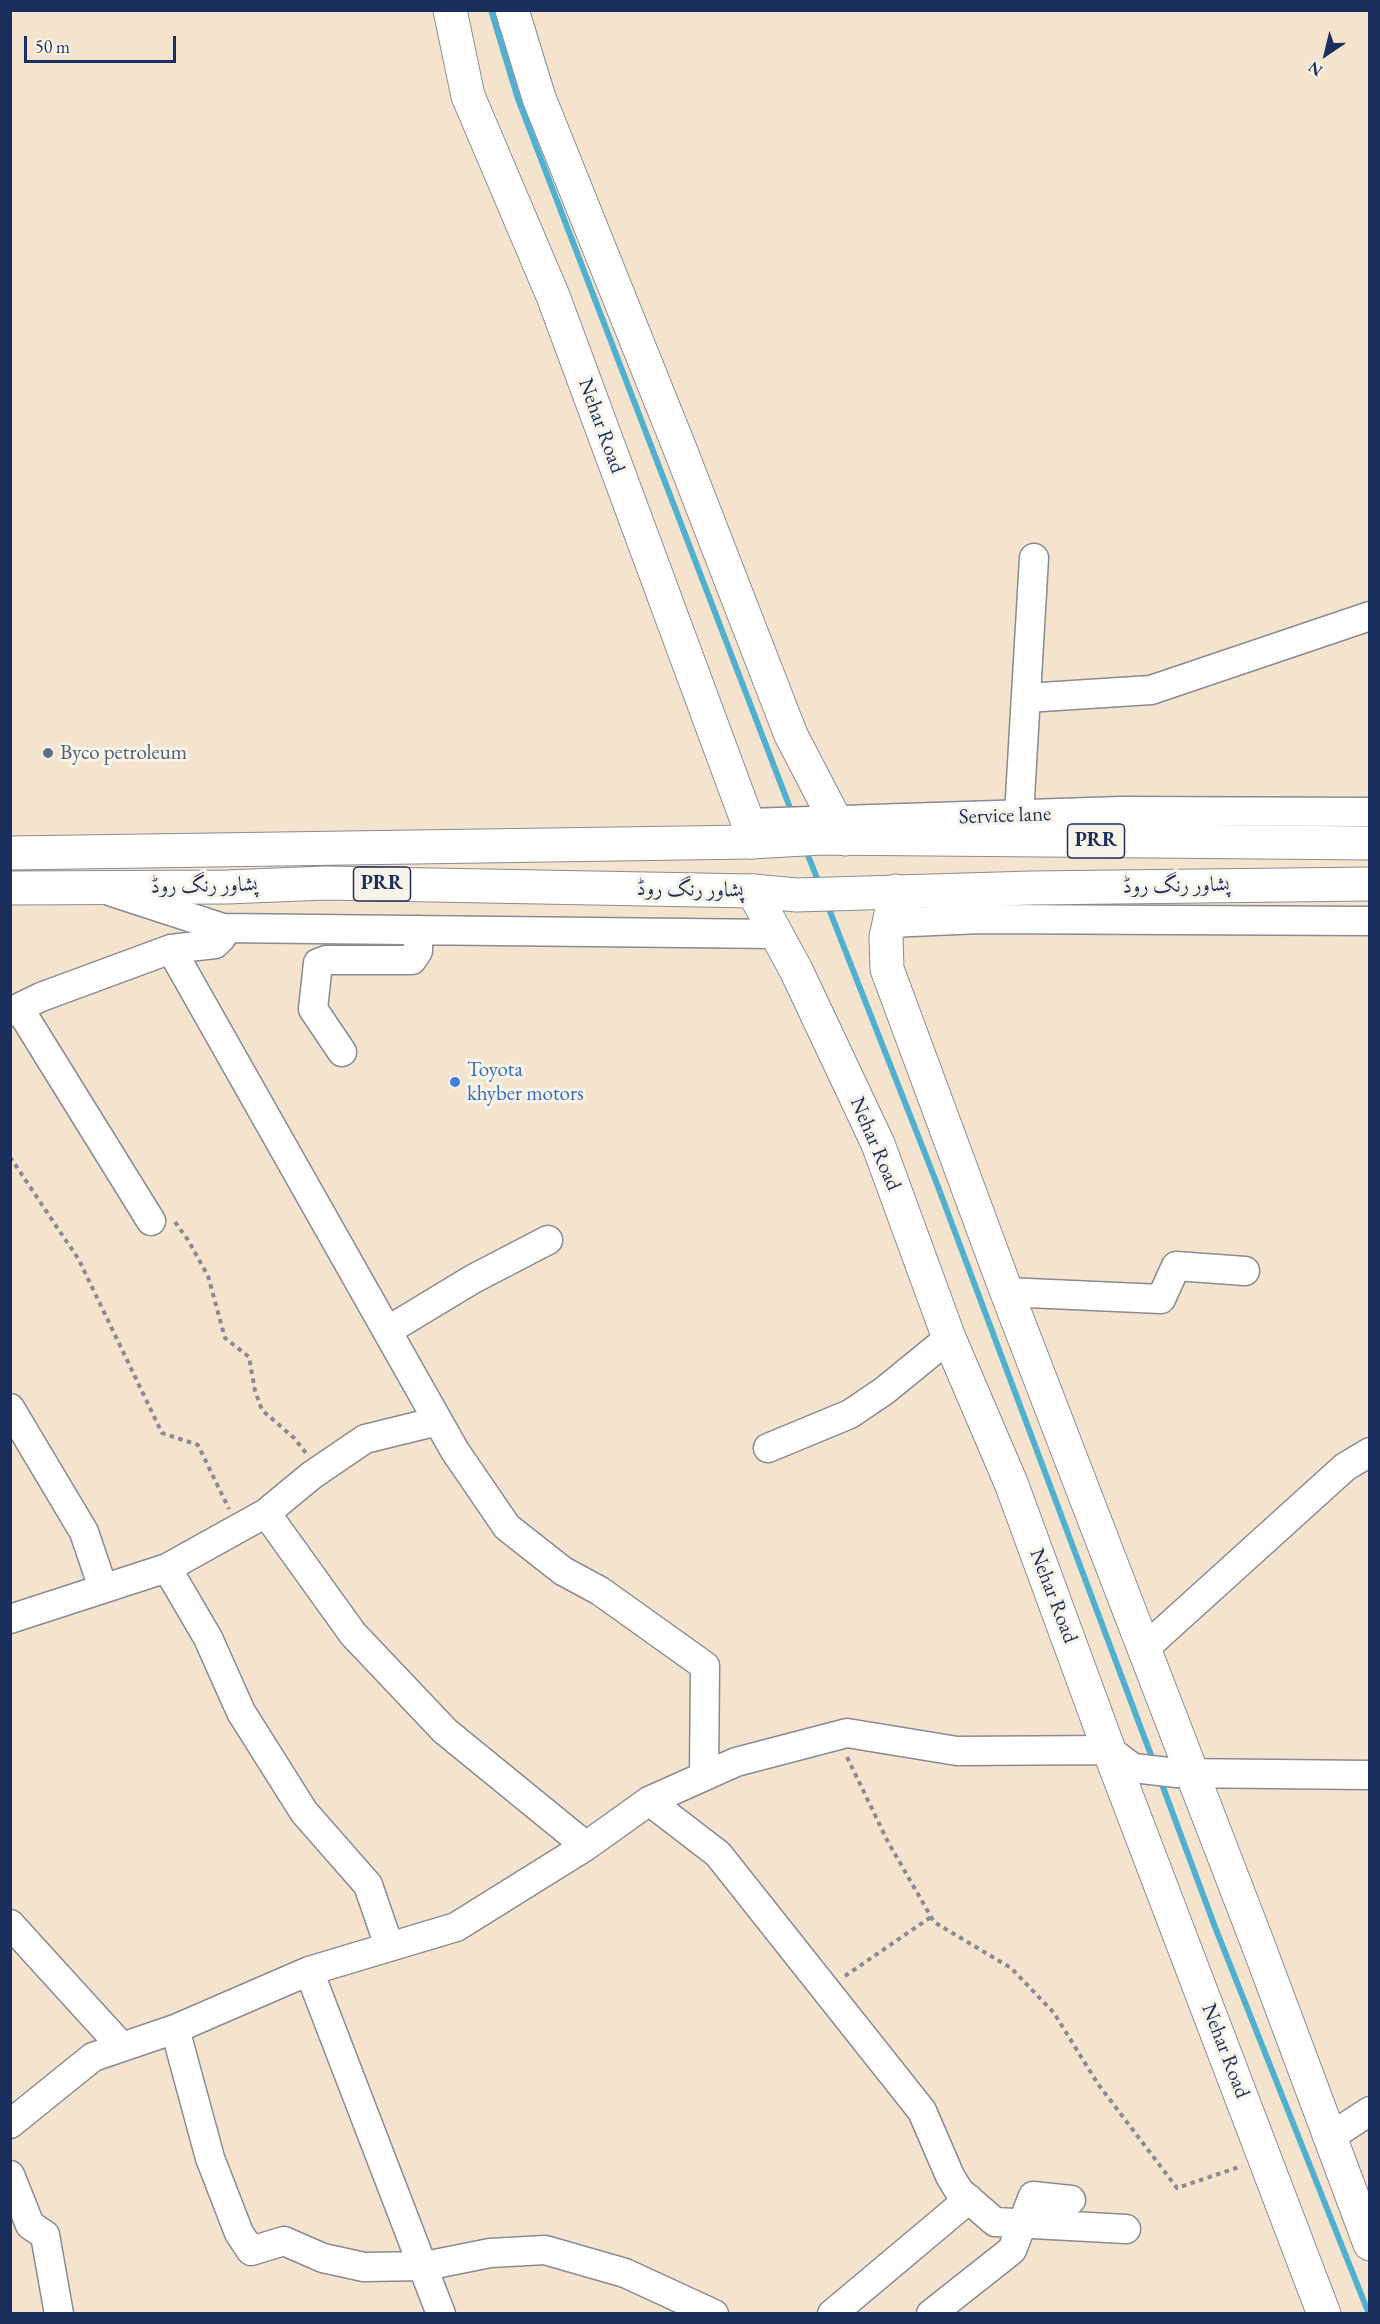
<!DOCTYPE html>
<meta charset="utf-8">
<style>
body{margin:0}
#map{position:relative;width:1380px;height:2324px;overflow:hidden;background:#f5e4cd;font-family:"EB Garamond",serif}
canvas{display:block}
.frame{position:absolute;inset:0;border:12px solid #1b2f5e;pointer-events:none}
.north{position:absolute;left:1296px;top:24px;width:60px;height:60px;-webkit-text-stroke:4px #f7f3e8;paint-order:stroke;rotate:215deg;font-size:16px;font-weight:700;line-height:24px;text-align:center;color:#1b2f5e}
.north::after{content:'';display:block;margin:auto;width:21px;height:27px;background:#1b2f5e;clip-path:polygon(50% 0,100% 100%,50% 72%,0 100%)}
.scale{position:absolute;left:24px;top:36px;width:152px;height:27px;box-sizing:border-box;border:3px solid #1b2f5e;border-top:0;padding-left:8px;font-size:18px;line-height:21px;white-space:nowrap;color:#1b2f5e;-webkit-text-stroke:4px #f7f3e8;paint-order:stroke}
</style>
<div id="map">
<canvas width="1380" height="2324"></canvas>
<div class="frame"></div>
<div class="north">N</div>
<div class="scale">50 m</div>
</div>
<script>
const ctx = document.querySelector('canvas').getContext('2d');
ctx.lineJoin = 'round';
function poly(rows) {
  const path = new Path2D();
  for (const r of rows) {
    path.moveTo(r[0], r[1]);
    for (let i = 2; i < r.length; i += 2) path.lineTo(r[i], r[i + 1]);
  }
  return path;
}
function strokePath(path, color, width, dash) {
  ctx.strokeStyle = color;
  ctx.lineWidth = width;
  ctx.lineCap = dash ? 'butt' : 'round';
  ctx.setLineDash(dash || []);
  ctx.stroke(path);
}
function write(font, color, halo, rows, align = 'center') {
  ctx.font = font + ' "EB Garamond",Amiri,serif';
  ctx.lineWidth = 6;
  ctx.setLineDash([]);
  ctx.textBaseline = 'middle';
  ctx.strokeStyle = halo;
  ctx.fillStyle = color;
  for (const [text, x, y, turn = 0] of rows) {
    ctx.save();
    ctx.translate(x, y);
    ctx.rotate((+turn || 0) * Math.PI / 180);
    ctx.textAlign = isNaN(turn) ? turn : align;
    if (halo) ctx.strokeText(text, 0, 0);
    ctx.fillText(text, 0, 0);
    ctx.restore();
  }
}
strokePath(poly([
 [491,10,518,99,792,813],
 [805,848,819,883],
 [827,904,937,1184,1154,1763],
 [1160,1779,1215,1927,1369,2314]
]), '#50b0cf', 6);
const minor = poly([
 [1026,698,1151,690,1370,616],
 [748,823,1121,811,1370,812],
 [1018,832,1034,558],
 [112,892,223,928,776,934],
 [889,923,980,919,1370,921],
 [171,949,455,1451,507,1527,563,1571,600,1591,705,1666,704,1776],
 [19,1008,151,1221],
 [10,1012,41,997,171,949,215,944,222,937,223,928],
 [342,1052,313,1009,318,963,326,960,412,960,418,951,418,930],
 [1006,1292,1161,1299,1176,1266,1245,1271],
 [387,1331,473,1279,548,1240],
 [10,1408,84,1532,103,1588],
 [768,1448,850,1414,884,1391,949,1338],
 [266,1513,353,1634,445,1731,586,1846],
 [167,1568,266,1513,312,1475,365,1439,438,1421],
 [10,1619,167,1568,208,1638,241,1712,304,1812,368,1885,389,1946],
 [1145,1648,1345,1467,1370,1452],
 [649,1801,718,1854,922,2111,950,2176,959,2191,995,2222,1126,2229],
 [10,1924,122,2047],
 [309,1971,441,2314],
 [175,2029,210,2158,239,2233,251,2251,284,2241,323,2258,364,2267,425,2266,490,2253,545,2250,625,2273,714,2314],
 [10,2124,93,2057,175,2029,309,1971,456,1927,586,1846,649,1801,736,1762,847,1733,957,1751,1109,1750,1133,1768,1177,1773,1370,1775],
 [1330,2137,1370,2111],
 [10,2175,30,2225,45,2235,59,2314],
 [832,2314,969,2199],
 [931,2314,1012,2250,1033,2196,1071,2200]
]);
const major = poly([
 [450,10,468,96,553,296,748,823,751,842],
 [512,10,539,98,680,449,791,735,845,839],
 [753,891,796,970,878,1144,949,1338,1011,1483,1109,1750,1324,2314],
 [896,891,886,937,887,969,1004,1285,1259,1947,1370,2244]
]);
const highway = poly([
 [10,853,751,842,822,838,1370,843],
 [10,888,227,887,326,883,753,891,797,895,1032,888,1370,884]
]);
strokePath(minor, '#888a96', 31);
strokePath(major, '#888a96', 35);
strokePath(highway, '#888a96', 35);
strokePath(poly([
 [10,1157,79,1260,162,1433,198,1445,229,1509],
 [175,1222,188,1240,208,1276,225,1338,249,1357,255,1391,262,1410,294,1438,306,1453],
 [847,1757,888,1842,934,1922,1011,1968,1054,2013,1098,2084,1177,2188,1242,2166],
 [845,1976,931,1917]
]), '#888a96', 4, [4.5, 4.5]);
strokePath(minor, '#fff', 28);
strokePath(major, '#fff', 33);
strokePath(highway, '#fff', 33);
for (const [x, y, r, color] of [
 [48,753,6,"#5c6f8a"],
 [455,1082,6,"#3f7fe0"]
]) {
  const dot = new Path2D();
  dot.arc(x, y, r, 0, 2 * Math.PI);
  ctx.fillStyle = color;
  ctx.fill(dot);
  strokePath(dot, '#f7f3e8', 2);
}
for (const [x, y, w] of [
 [1096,841,57],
 [382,884,57]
]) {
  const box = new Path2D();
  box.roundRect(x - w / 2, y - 17, w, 34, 4.5);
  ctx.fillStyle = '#f7f3e8';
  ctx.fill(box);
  strokePath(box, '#1b2f5e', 1.5);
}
write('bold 20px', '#1b2f5e', null, [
 ["PRR",1096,841],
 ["PRR",382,884]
]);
write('21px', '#1b2f5e', '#f7f3e8', [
 ["Nehar Road",601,426,70],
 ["Service lane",1005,816,-2],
 ["پشاور رنگ روڈ",204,886,-1],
 ["پشاور رنگ روڈ",1176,886,-1],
 ["پشاور رنگ روڈ",690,890,1],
 ["Nehar Road",875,1144,67],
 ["Nehar Road",1053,1596,69],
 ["Nehar Road",1225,2051,69]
]);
write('21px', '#4e5e75', '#f7f3e8', [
 ["Byco petroleum",60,753]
], 'left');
write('21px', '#366cbe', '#f7f3e8', [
 ["Toyota",467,1070],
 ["khyber motors",467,1094]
], 'left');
</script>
